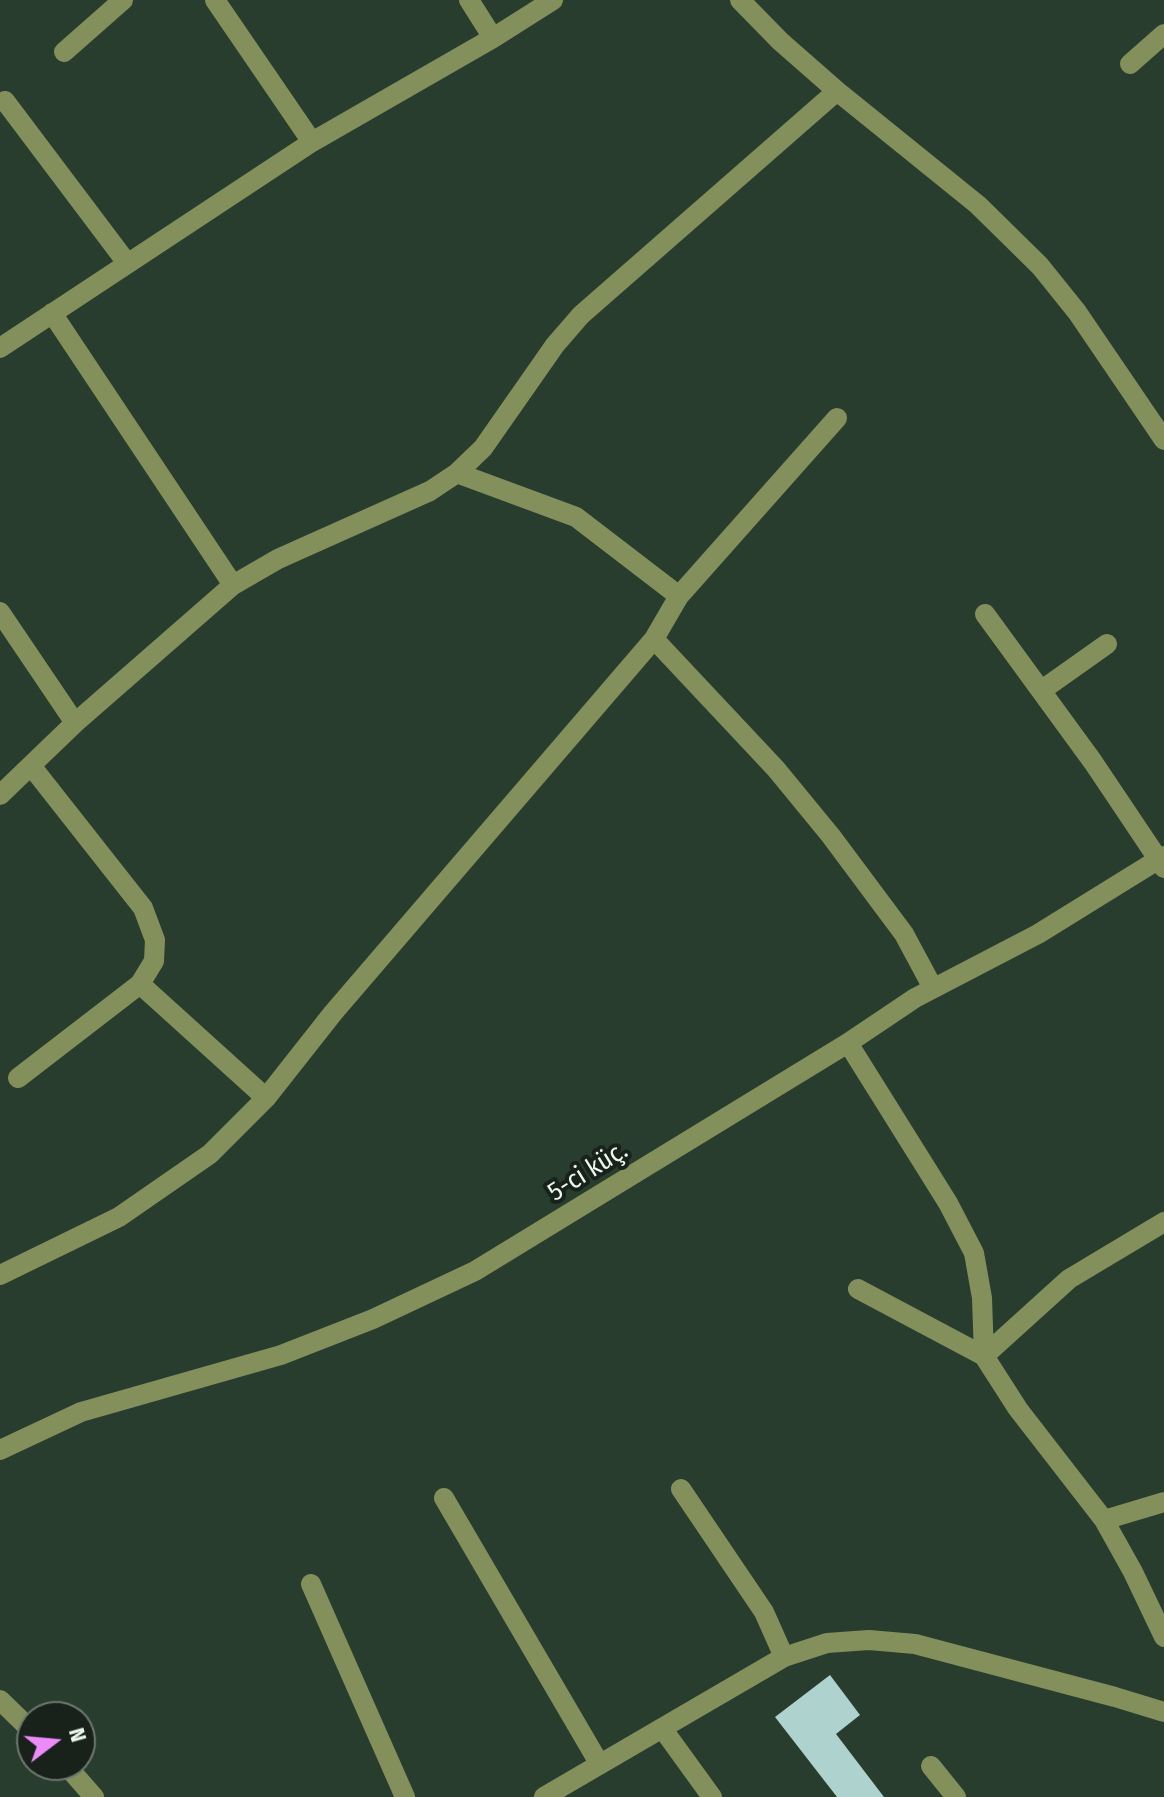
<!DOCTYPE html>
<meta charset="utf-8">
<style>
body{margin:0}
#map{position:relative;width:1164px;height:1797px;overflow:hidden;background:#283d2e;font-family:"Fira Sans Condensed",sans-serif}
canvas{display:block}
.north{position:absolute;left:16px;top:1701px;width:80px;height:80px;box-sizing:border-box;background:#18211a;border:2px solid #6c776f;border-radius:50%;rotate:74deg;font-size:22px;font-weight:700;line-height:32px;text-align:center;color:#ebf8ee}
.north::after{content:'';display:block;margin:auto;width:28px;height:36px;background:#ec8cfb;clip-path:polygon(50% 0,100% 100%,50% 72%,0 100%)}
</style>
<div id="map">
<canvas width="1164" height="1797"></canvas>
<div class="north">N</div>
</div>
<script>
const ctx = document.querySelector('canvas').getContext('2d');
ctx.lineJoin = 'round';
function fillPath(path, color) {
  ctx.fillStyle = color;
  ctx.fill(path, 'evenodd');
}
function poly(rows) {
  const path = new Path2D();
  for (const r of rows) {
    path.moveTo(r[0], r[1]);
    for (let i = 2; i < r.length; i += 2) path.lineTo(r[i], r[i + 1]);
  }
  return path;
}
function strokePath(path, color, width, dash) {
  ctx.strokeStyle = color;
  ctx.lineWidth = width;
  ctx.lineCap = dash ? 'butt' : 'round';
  ctx.setLineDash(dash || []);
  ctx.stroke(path);
}
function write(font, color, halo, rows, align = 'center') {
  ctx.font = font + ' "Fira Sans Condensed",sans-serif';
  ctx.lineWidth = 8;
  ctx.setLineDash([]);
  ctx.textBaseline = 'middle';
  ctx.strokeStyle = halo;
  ctx.fillStyle = color;
  for (const [text, x, y, turn = 0] of rows) {
    ctx.save();
    ctx.translate(x, y);
    ctx.rotate((+turn || 0) * Math.PI / 180);
    ctx.textAlign = isNaN(turn) ? turn : align;
    if (halo) ctx.strokeText(text, 0, 0);
    ctx.fillText(text, 0, 0);
    ctx.restore();
  }
}
fillPath(poly([
 [830,1675,860,1715,836,1734,884,1797,837,1797,775,1717]
]), '#aed2cd');
strokePath(poly([
 [215,0,312,142],
 [469,0,493,38],
 [740,0,780,41,837,91,978,205,1040,266,1077,312,1164,440],
 [64,52,123,0],
 [1130,64,1164,34],
 [5,101,127,263],
 [52,313,233,585],
 [0,348,312,142,493,38,553,0],
 [457,473,576,517,679,596],
 [0,612,75,723],
 [985,614,1093,762,1164,868],
 [654,639,776,769,831,836,904,934,933,988],
 [1042,690,1107,644],
 [0,795,75,723,233,585,278,559,430,491,457,473,483,448,555,345,581,315,837,91],
 [140,984,266,1098],
 [848,1043,948,1203,974,1253,982,1298,984,1356,1018,1409,1104,1520,1133,1572,1164,1637],
 [18,1078,140,984,154,961,155,940,143,908,32,767],
 [0,1275,119,1217,210,1154,266,1098,333,1013,654,639,679,596,837,418],
 [858,1289,984,1356,1069,1279,1164,1222],
 [0,1450,81,1412,281,1355,373,1319,475,1271,848,1043,915,998,1038,934,1164,856],
 [681,1489,764,1612,784,1657],
 [444,1498,599,1763],
 [1104,1520,1164,1502],
 [311,1584,405,1797],
 [0,1700,32,1731],
 [662,1728,712,1797],
 [66,1765,94,1797],
 [931,1766,956,1797],
 [544,1797,784,1657,827,1643,869,1640,915,1644,1115,1697,1164,1712]
]), '#84905b', 20);
write('26px', '#ebf8ee', '#18211a', [
 ["5-ci küç.",588,1172,-32]
]);
</script>
